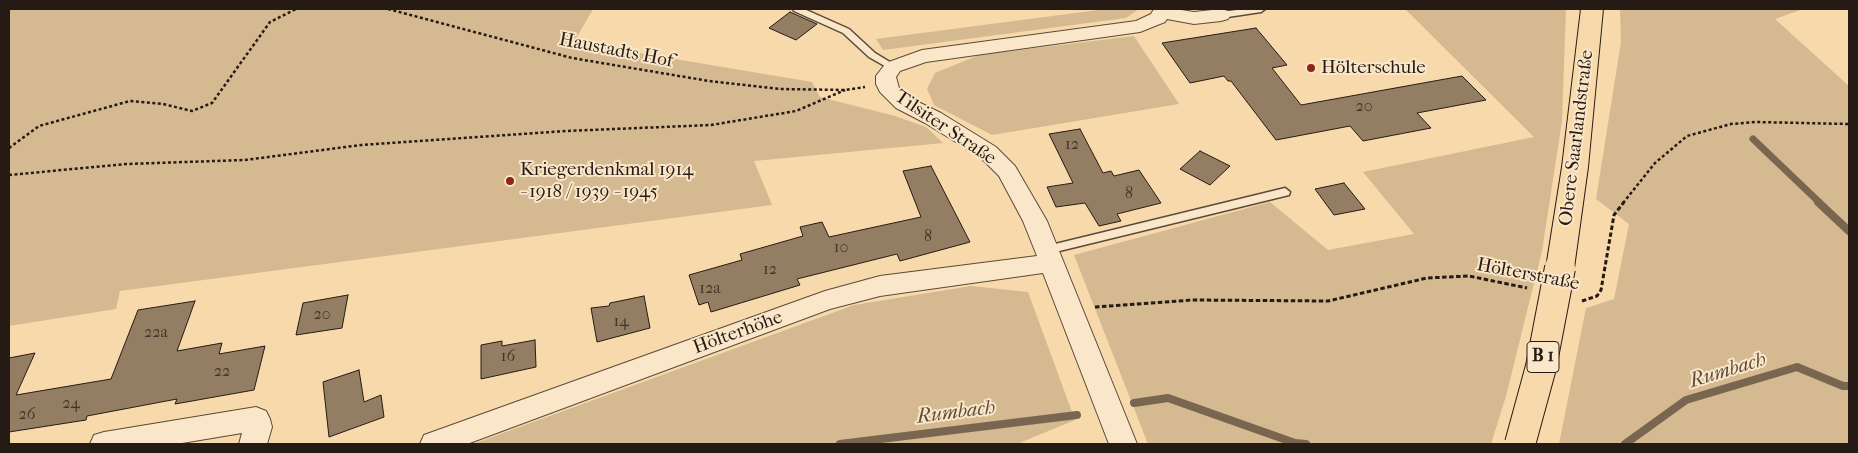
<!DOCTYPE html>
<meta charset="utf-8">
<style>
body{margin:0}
#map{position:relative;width:1858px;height:453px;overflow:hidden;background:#f8d9ab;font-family:"IM FELL French Canon",serif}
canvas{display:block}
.frame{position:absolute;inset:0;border:10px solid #261b14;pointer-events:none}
</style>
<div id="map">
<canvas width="1858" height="453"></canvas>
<div class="frame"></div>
</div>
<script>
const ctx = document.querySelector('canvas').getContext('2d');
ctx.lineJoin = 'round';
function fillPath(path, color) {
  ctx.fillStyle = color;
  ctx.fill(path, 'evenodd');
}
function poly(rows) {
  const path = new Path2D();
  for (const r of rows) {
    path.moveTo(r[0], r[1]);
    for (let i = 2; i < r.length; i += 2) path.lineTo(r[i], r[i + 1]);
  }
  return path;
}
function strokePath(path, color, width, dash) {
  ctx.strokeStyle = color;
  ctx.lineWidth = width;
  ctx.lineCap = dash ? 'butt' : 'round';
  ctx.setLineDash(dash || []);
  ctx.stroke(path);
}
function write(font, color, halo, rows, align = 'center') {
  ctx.font = font + ' "IM FELL French Canon",serif';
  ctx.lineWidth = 4;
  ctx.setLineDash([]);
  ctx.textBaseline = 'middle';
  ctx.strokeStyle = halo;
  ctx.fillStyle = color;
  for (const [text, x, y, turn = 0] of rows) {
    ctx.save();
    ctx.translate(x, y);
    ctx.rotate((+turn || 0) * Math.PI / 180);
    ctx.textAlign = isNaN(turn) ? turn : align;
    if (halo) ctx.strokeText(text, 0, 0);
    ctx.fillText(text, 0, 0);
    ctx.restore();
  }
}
fillPath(poly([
 [9,9,593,9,574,42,812,82,820,97,895,116,926,127,943,143,754,161,772,205,120,291,116,309,9,326],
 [1106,9,1139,9,1126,18,883,50,876,39],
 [1405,9,1566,9,1562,121,1542,251,1506,396,1491,444,1148,444,1074,255,1270,202,1328,250,1414,234,1363,172,1534,137],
 [1620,9,1803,9,1775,19,1849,86,1849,444,1559,444,1586,308,1614,299,1629,224,1596,199,1621,42],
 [1134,36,1179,104,992,135,934,105,927,89,935,73,979,55],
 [971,286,1028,292,1075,420,1017,444,473,444,854,305]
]), '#d4b991');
strokePath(poly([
 [1753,139,1820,203]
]), '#796650', 7);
strokePath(poly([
 [1818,202,1849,231],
 [1134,403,1168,398,1295,443,1306,444],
 [840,444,1077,415],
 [1625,444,1686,400,1797,367,1843,386,1849,386]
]), '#796650', 8);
const building = poly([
 [790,12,817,24,796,40,769,28,790,12],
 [1256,28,1287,65,1272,68,1301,105,1462,76,1486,100,1417,113,1431,128,1363,141,1350,126,1276,140,1231,81,1228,81,1224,76,1190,83,1162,43,1256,28],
 [1080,129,1103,173,1111,171,1114,176,1139,170,1161,203,1117,214,1121,221,1099,226,1085,203,1056,207,1047,187,1073,183,1049,134,1080,129],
 [1200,151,1230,166,1210,185,1180,169,1200,151],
 [931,166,970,242,900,261,897,254,797,279,800,285,711,312,708,302,699,305,689,275,742,260,740,254,803,236,800,227,822,222,829,237,921,217,903,171,931,166],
 [1344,183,1365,209,1334,215,1315,189,1344,183],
 [348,295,342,328,296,335,303,303,348,295],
 [644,296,650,328,597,342,591,308,609,306,610,303,644,296],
 [195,301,177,351,222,343,219,354,265,346,254,390,175,404,177,399,87,416,86,420,9,432,9,358,35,353,16,395,111,379,138,310,195,301],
 [535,340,536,367,481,379,481,345,502,341,502,346,535,340],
 [359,370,364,402,381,395,384,417,329,437,323,382,359,370]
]);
fillPath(building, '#937e63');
strokePath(building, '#261b14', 1);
const service = poly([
 [793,9,804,9,849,29,875,53,898,67,896,69,890,69,869,57,843,33,794,11,793,9],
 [1245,9,1265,9,1261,12,1221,18,1216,15,1221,12,1245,9],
 [1285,188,1290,192,1289,195,1047,254,1043,253,1041,250,1043,247,1047,246,1285,188]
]);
const minor = poly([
 [1154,9,1175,9,1194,12,1221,9,1228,11,1231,15,1228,19,1221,21,1194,24,1167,19,1165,22,1140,32,926,62,900,71,896,77,899,88,910,98,941,113,996,147,1015,166,1047,221,1137,444,1109,444,1043,273,880,296,830,309,467,444,420,444,424,435,825,291,880,276,1037,256,1023,221,999,176,980,157,925,123,896,108,880,92,876,84,876,76,886,63,922,50,1136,21,1151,14,1154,9],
 [256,407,266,411,270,419,272,427,267,444,239,444,242,433,176,444,90,444,94,435,104,432,256,407]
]);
const primary = poly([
 [1581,9,1603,9,1588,167,1574,268,1570,276,1560,279,1550,276,1546,268,1562,167,1581,9]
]);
strokePath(service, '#5a4a3a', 3);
strokePath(minor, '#5a4a3a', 2);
strokePath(primary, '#261b14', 2);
strokePath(poly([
 [388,9,572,58,709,81,780,89,845,90,865,87],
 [9,148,39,126,130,101,163,104,192,111,212,103,270,22,296,9],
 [9,175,126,164,245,160,361,145,566,131,711,125,796,111,845,90],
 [1623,203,1655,163,1687,136,1731,124,1756,122,1849,124]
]), '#261b14', 2.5, [3, 2.5]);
strokePath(poly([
 [1582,301,1597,296,1601,290,1614,215,1624,202],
 [1095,307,1192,300,1328,301,1427,278,1469,276,1527,288]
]), '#261b14', 3, [4.5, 2.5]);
fillPath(service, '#fae6c8');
fillPath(minor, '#fae6c8');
fillPath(primary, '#f8d9ab');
const primaryBridge = poly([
 [1520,444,1541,367,1560,268]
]);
strokePath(primaryBridge, '#261b14', 32, []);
strokePath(primaryBridge, '#f8d9ab', 30);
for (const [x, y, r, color] of [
 [1311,68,5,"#8f2418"],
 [510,181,5,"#8f2418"]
]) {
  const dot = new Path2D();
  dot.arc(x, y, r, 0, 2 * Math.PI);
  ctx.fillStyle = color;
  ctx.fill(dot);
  strokePath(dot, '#fae6c8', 2);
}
write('16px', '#413428', null, [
 ["20",1364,107],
 ["12",1072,145],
 ["8",1129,194],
 ["8",928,237],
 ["10",841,248],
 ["12",770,270],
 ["12a",710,289],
 ["20",322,315],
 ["14",621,322],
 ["22a",156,333],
 ["16",508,357],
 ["22",222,372],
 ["24",71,404],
 ["26",27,415]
]);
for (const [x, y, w] of [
 [1543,357,32]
]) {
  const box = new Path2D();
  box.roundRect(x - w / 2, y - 15.5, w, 31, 4);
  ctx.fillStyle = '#fae6c8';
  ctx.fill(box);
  strokePath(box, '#261b14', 1);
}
write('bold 18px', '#261b14', null, [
 ["B 1",1543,357]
]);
write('19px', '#261b14', '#fae6c8', [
 ["Haustadts Hof",616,51,11],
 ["Tilsiter Straße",945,128,34],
 ["Obere Saarlandstraße",1577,138,-83],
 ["Hölterstraße",1528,275,11],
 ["Hölterhöhe",738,333,-20]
]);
write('19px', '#261b14', '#fae6c8', [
 ["Hölterschule",1321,68],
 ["Kriegerdenkmal 1914",520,170],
 ["- 1918 / 1939 - 1945",520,192]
], 'left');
write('italic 20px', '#5e4d3c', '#fae6c8', [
 ["Rumbach",1728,371,-17],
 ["Rumbach",956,413,-7]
]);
</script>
